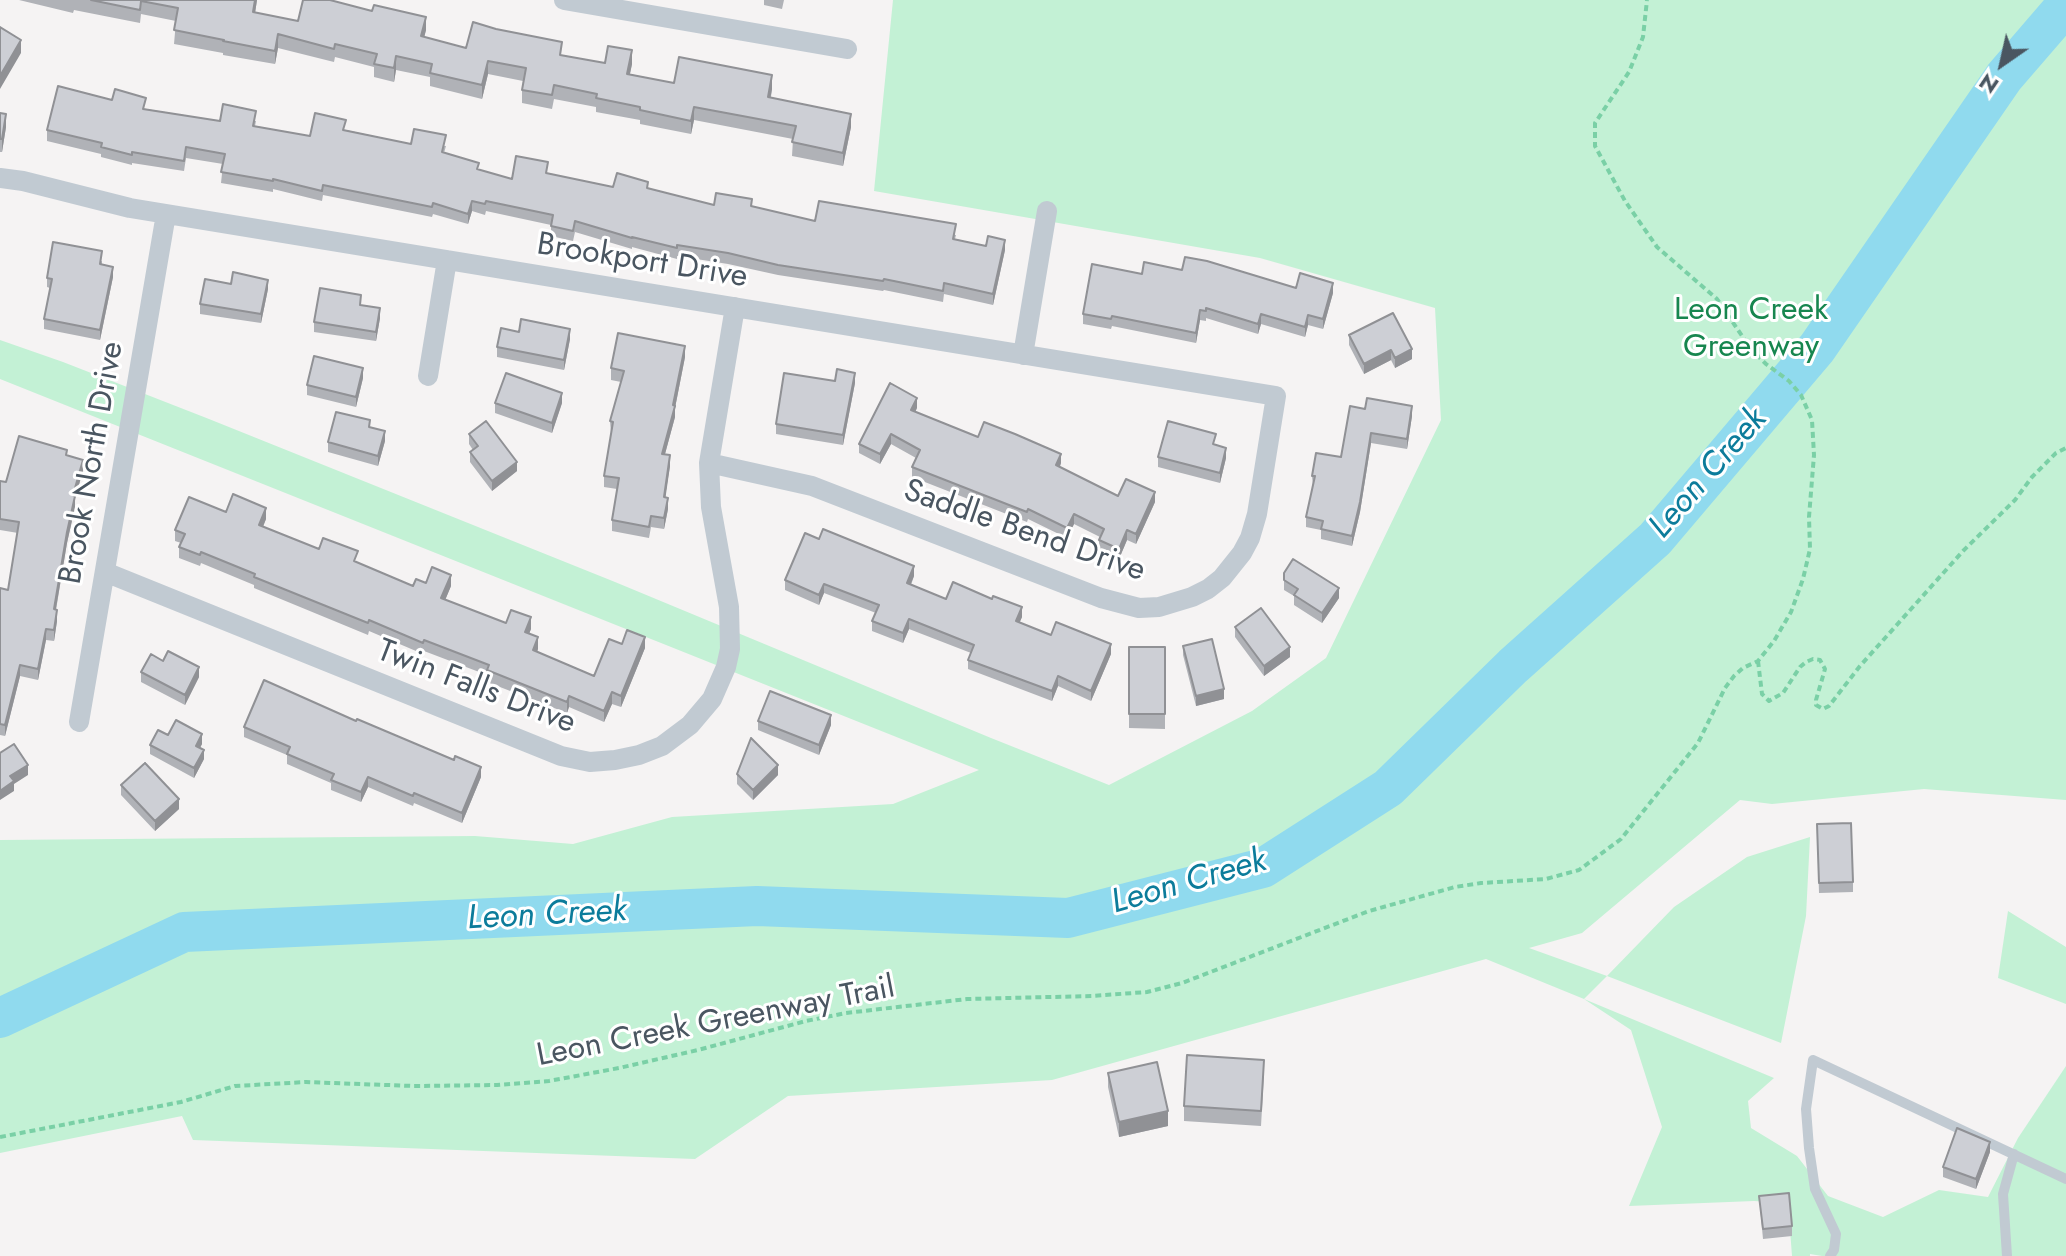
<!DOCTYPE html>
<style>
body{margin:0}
#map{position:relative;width:2066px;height:1256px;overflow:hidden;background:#f5f3f3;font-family:Jost,sans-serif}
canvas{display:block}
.north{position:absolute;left:1962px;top:24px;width:80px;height:80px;-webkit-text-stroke:6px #fff;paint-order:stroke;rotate:214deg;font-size:22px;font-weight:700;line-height:32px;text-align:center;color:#4a5661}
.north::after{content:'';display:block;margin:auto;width:28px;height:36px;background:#4a5661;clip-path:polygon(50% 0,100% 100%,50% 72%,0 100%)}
</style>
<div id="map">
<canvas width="2066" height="1256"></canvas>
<div class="north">N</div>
</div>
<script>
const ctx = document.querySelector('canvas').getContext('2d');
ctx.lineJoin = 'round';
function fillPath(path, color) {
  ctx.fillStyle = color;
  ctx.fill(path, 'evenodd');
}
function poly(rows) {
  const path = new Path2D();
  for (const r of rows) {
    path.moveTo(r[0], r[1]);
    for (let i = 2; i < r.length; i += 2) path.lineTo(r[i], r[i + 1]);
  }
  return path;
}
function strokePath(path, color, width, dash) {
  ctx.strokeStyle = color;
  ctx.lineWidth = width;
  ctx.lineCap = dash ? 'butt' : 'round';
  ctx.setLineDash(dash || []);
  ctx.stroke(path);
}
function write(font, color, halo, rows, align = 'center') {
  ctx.font = font + ' Jost,sans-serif';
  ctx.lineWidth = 6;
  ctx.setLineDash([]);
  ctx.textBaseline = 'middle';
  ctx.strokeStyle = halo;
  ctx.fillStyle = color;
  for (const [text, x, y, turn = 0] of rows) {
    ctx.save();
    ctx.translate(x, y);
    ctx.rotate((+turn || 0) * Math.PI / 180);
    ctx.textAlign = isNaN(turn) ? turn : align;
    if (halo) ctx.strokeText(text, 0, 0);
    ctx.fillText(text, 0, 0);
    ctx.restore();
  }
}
fillPath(poly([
 [893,0,2066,0,2066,800,1924,789,1772,804,1740,800,1582,933,1529,948,1607,976,1674,907,1747,857,1810,837,1806,916,1781,1043,1607,976,1584,999,1774,1078,1748,1101,1751,1128,1797,1156,1828,1196,1883,1217,1939,1190,1988,1197,2018,1138,2066,1066,2066,1256,1822,1256,1810,1254,1810,1256,1792,1256,1788,1203,1754,1201,1629,1206,1662,1127,1631,1030,1584,999,1486,959,1052,1080,788,1096,695,1159,193,1140,182,1116,0,1153,0,840,475,836,573,844,672,817,893,804,979,770,0,379,0,340,63,362,209,419,615,582,991,738,1109,785,1252,711,1326,658,1441,420,1435,308,1260,258,874,191],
 [2008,911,2066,947,2066,1004,1998,978]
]), '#c3f1d5');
strokePath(poly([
 [0,1018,184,932,757,906,1068,918,1263,868,1388,788,1513,666,1655,539,1817,348,2004,77,2066,5]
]), '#90daee', 40);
strokePath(poly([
 [1758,661,1762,694,1769,701,1783,693,1800,667,1806,662,1813,659,1820,660,1825,669,1816,700,1816,705,1823,709,1829,706,1860,666,1963,551,2015,500,2032,477,2056,453,2066,448],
 [0,1137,181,1102,235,1086,306,1082,414,1086,497,1085,549,1081,619,1068,698,1050,806,1021,846,1013,967,999,1092,996,1147,992,1182,983,1369,911,1455,887,1481,883,1546,879,1579,870,1594,859,1621,839,1698,743,1725,688,1734,676,1743,668,1758,661,1774,641,1791,612,1803,579,1810,549,1809,517,1814,455,1812,420,1801,395,1789,381,1766,364,1751,349,1717,299,1657,247,1625,201,1595,146,1595,123,1629,72,1643,37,1647,0]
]), '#7ad0a6', 4, [6, 4]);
strokePath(poly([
 [1830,1256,1834,1250,1836,1234,1815,1189,1809,1148,1806,1109,1813,1060,2066,1179],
 [2007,1256,2003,1194,2014,1154]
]), '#c1cad2', 10);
strokePath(poly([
 [564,0,847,49],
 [0,178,23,181,130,208,1276,396,1257,514,1250,538,1242,553,1222,578,1208,589,1192,597,1159,607,1139,608,1101,598,812,486,709,463],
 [1023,355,1047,211],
 [428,376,447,260],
 [105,572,561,756,590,762,615,760,639,755,662,746,690,725,712,699,726,667,730,649,729,607,711,507,709,463,735,307],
 [79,722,166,214]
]), '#c1cad2', 20);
fillPath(poly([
 [19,0,257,0,255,13,298,21,426,30,424,37,466,48,562,55,605,63,632,64,630,74,674,83,772,89,771,97,851,127,843,166,792,156,793,139,694,120,691,134,640,124,640,120,596,112,596,107,554,99,552,109,522,103,522,90,523,81,488,74,482,99,430,86,430,77,396,70,394,82,374,77,374,67,335,57,334,62,278,48,275,64,223,55,223,53,174,44,176,21,141,14,140,23,74,10,73,13],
 [764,0,784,0,782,9,764,5],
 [112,100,146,109,220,121,256,121,255,126,310,136,346,130,411,144,446,146,444,153,479,170,512,179,548,174,613,187,648,188,714,205,752,206,815,221,956,235,955,239,1005,250,993,305,944,294,943,302,884,290,883,291,778,275,728,264,677,256,677,259,632,247,632,249,575,232,573,241,551,236,551,225,486,211,485,215,472,211,468,224,433,214,432,217,323,195,322,201,273,189,273,192,221,183,223,164,186,158,184,171,132,163,132,165,101,157,101,154,47,141,47,130],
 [0,113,6,127,2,152,0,152],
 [102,261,102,265,113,277,100,340,44,329,44,319,50,288,47,287,47,278],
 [1182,270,1296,288,1333,293,1323,329,1308,325,1305,337,1261,324,1258,334,1206,318,1206,321,1200,320,1196,343,1112,326,1111,329,1083,324,1083,314,1142,274],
 [231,284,268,289,261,323,200,314,200,304],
 [380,318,376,341,314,332,314,322],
 [519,332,570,339,564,370,497,357,497,347],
 [1349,335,1412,359,1395,368,1391,360,1364,374,1349,345],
 [685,357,675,408,675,417,665,454,670,466,665,497,668,509,664,529,651,527,649,538,612,531,612,520,617,489,604,487,604,476,611,433,610,421,621,382,611,380,611,368],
 [363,378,356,407,307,395,307,385],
 [855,383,843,445,776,434,776,424],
 [495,403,562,403,552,433,495,413],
 [917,408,915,412,978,437,1061,463,1060,467,1118,496,1155,502,1136,544,1127,540,1119,559,1099,550,1099,540,1100,537,1074,524,1067,538,1028,519,1027,522,912,477,912,467,916,458,891,444,880,464,859,453,859,444],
 [1365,409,1412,416,1407,449,1371,443,1360,512,1352,546,1321,539,1321,530,1306,527,1306,517,1313,486,1312,476,1341,457],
 [469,434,517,471,492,491,470,462,470,452,473,450,469,444],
 [385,441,378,466,328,452,328,442],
 [67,455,83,471,75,498,75,507,67,543,56,610,57,621,54,641,46,640,38,680,20,676,5,736,0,735,0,588,8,590,18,533,0,530,0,481,6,482],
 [1158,457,1226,458,1220,483,1158,467],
 [226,512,266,519,263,527,319,549,357,563,413,586,426,583,451,586,445,600,506,623,531,629,529,634,538,649,537,652,594,676,622,644,645,648,621,707,612,704,604,722,569,707,567,713,487,682,487,675,424,651,423,654,369,631,368,635,254,588,254,585,201,563,200,566,179,558,179,547,181,543,175,541,175,530],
 [1284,573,1339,598,1322,623,1294,605,1294,596,1284,590],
 [914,576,911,585,946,599,1022,617,1019,623,1051,635,1111,654,1091,701,1058,686,1052,701,968,669,968,660,971,653,909,629,903,643,872,631,872,621,876,613,824,593,819,605,785,590,785,580],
 [1235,627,1290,657,1264,676,1235,637],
 [1183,646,1224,699,1196,706,1183,655],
 [1129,647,1165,647,1165,729,1129,728],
 [163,661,199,677,185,705,141,682,141,672],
 [758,721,831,725,819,755,758,730],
 [244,727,481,777,462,823,414,803,413,806,368,787,361,802,331,790,331,783,287,764,287,755,244,737],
 [168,735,202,744,200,748,204,759,194,778,150,754,150,745],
 [737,774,778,775,753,800,737,784],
 [121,785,179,809,155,831,121,795],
 [1817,824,1853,882,1853,892,1819,893],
 [1108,1073,1168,1126,1119,1137,1108,1087],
 [1264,1074,1261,1126,1184,1121,1184,1106],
 [1990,1152,1976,1189,1943,1177,1943,1167],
 [1759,1196,1792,1226,1792,1236,1763,1239]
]), '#b0b2b7');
fillPath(poly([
 [255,0,257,0,253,26,253,12],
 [426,17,426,30,421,50,421,36],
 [278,34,278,48,275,64,275,51],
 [21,40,21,53,0,89,0,74],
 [632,50,632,64,627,87,627,74],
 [396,56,396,70,394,82,394,68],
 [488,61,488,74,482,99,482,85],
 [772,75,772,89,768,110,768,97],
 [694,107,694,120,691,134,691,121],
 [6,114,6,127,2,152,2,139],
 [851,114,851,127,843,166,843,153],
 [472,201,472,211,468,224,468,214],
 [1005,240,1005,250,993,305,993,294],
 [113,267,113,277,100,340,100,330],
 [268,280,268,289,261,323,261,314],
 [1333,283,1333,293,1323,329,1323,319],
 [380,308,380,318,376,341,376,332],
 [1200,310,1200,320,1196,343,1196,333],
 [1261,314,1261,324,1258,334,1258,324],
 [1308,315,1308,325,1305,337,1305,327],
 [570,329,570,339,564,370,564,360],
 [685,346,685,357,675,408,675,417,662,465,662,454],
 [1412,349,1412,359,1395,368,1395,358],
 [1391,350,1391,360,1364,374,1364,364],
 [363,368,363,378,356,407,356,397],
 [855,373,855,383,843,445,843,435],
 [562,393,562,403,552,433,552,423],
 [917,398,917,408,911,420,911,410],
 [1412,406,1412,416,1407,449,1407,439],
 [385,431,385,441,378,466,378,456],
 [1371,433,1371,443,1360,512,1352,546,1352,536],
 [891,434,891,444,880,464,880,454],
 [1226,448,1226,458,1220,483,1220,473],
 [1061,454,1061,463,1056,475,1056,465],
 [670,455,670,466,664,508,664,497],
 [83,460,83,471,75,498,75,507,67,543,54,620,54,609,73,495],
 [517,462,517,471,492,491,492,481],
 [1155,492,1155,502,1136,544,1136,534],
 [668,498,668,509,664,529,664,518],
 [266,508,266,519,259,536,259,525],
 [1074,514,1074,524,1067,538,1067,528],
 [1127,530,1127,540,1119,559,1119,549],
 [914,566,914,576,907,593,907,583],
 [451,575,451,586,441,610,441,598],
 [824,584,824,593,819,605,819,595],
 [1339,588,1339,598,1322,623,1322,613],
 [1022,607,1022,617,1016,631,1016,621],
 [57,610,57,621,54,641,54,630],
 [531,617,531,629,525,643,525,632],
 [909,619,909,629,903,643,903,633],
 [46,629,46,640,38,680,38,669],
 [538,637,538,649,533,661,533,650],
 [645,637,645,648,621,707,621,696],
 [1111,644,1111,654,1091,701,1091,691],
 [1290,647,1290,657,1264,676,1264,666],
 [20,665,20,676,5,736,5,725],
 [199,667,199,677,185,705,185,695],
 [1058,676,1058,686,1052,701,1052,691],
 [1224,689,1224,699,1196,706,1196,696],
 [612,692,612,704,604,722,604,711],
 [569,696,569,707,567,713,567,702],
 [831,715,831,725,819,755,819,745],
 [202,734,202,744,196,755,196,746],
 [204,750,204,759,194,778,194,768],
 [28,765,28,775,14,784,14,791,0,800,0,791,10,776],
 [778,765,778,775,753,800,753,790],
 [481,767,481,777,462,823,462,813],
 [368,777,368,787,361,802,361,792],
 [179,799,179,809,155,831,155,821],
 [1168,1111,1168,1126,1119,1137,1119,1122],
 [1990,1142,1990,1152,1976,1189,1976,1179]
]), '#909195');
const building = poly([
 [91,0,255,0,253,12,298,21,303,0,330,0,372,11,374,5,426,17,421,36,466,48,473,22,496,29,562,42,560,55,605,63,608,46,632,50,627,74,674,83,679,57,772,75,768,97,851,114,843,153,792,142,796,126,694,107,691,121,640,110,640,107,596,98,597,94,554,85,552,95,522,90,526,68,488,61,482,85,430,73,432,64,396,56,394,68,374,64,377,54,335,44,334,49,278,34,275,51,223,41,224,40,174,30,178,8,141,1,140,10,91,0],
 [0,27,21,40,0,76,0,27],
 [58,86,112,100,115,89,146,98,143,109,220,121,223,104,256,111,253,126,310,136,315,113,346,120,343,130,411,144,414,129,446,135,442,152,479,163,477,169,512,179,516,156,548,162,546,173,613,187,617,173,648,182,647,188,714,205,716,193,752,199,751,206,815,221,819,201,956,224,953,239,986,246,988,236,1005,240,993,294,944,283,943,291,884,279,883,281,778,265,728,253,677,245,677,248,632,237,632,238,575,221,573,231,551,226,553,215,486,201,485,204,472,201,468,214,433,203,432,207,323,185,322,191,273,179,273,181,221,172,225,154,186,147,184,161,132,152,132,155,101,147,102,143,47,130,58,86],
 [0,113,6,114,2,139,0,139,0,113],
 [53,242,102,251,100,264,113,267,100,330,44,319,52,279,47,278,53,242],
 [1185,257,1207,261,1296,288,1300,273,1333,283,1323,319,1308,315,1305,327,1261,314,1258,324,1206,308,1206,311,1200,310,1196,333,1112,316,1111,319,1083,314,1092,264,1142,274,1144,262,1182,270,1185,257],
 [233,272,268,280,261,314,200,304,205,279,231,284,233,272],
 [320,288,361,295,360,305,380,308,376,332,314,322,320,288],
 [1393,313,1412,349,1395,358,1391,350,1364,364,1349,335,1393,313],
 [521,319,570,329,564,360,497,347,501,328,519,332,521,319],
 [618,333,685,346,673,405,675,406,662,454,670,455,664,497,668,498,664,518,651,516,649,527,612,520,619,478,604,476,613,422,610,421,624,371,611,368,618,333],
 [314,356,363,368,356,397,307,385,314,356],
 [837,369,855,373,843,435,776,424,784,373,835,381,837,369],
 [506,373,562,393,552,423,495,403,506,373],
 [890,383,917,398,911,410,978,437,984,422,1015,434,1061,454,1056,465,1118,496,1126,479,1155,492,1136,534,1127,530,1119,549,1099,540,1104,529,1074,514,1067,528,1028,509,1027,512,912,467,920,450,891,434,880,454,859,444,890,383],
 [1367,398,1412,406,1407,439,1371,433,1360,502,1352,536,1321,529,1323,521,1306,517,1315,476,1312,476,1316,453,1341,457,1350,406,1365,409,1367,398],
 [336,412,370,420,369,427,385,431,378,456,328,442,336,412],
 [486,421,517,462,492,481,470,452,478,446,469,434,486,421],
 [1168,421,1216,434,1213,444,1226,448,1220,473,1158,457,1168,421],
 [19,436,67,450,66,455,83,460,73,495,75,496,67,532,54,609,57,610,54,630,46,629,38,669,20,665,5,725,0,724,0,588,8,590,19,522,0,519,0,481,6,482,19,436],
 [233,494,266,508,259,525,319,549,323,538,358,551,354,561,413,586,416,579,426,583,432,567,451,575,441,598,506,623,511,610,531,617,525,632,538,637,533,650,594,676,609,639,622,644,627,630,645,637,621,696,612,692,604,711,569,696,567,702,487,670,489,665,424,640,423,643,369,620,368,623,254,577,255,574,201,552,200,555,179,547,185,534,175,530,189,497,226,512,233,494],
 [823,529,914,566,907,583,946,599,953,582,992,599,993,596,1022,607,1016,621,1051,635,1056,622,1111,644,1091,691,1058,676,1052,691,968,660,974,645,909,619,903,633,872,621,879,605,824,584,819,595,785,580,805,533,819,539,823,529],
 [1293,559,1339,588,1322,613,1294,595,1298,589,1284,580,1284,573,1293,559],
 [1261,608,1290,647,1264,666,1235,627,1261,608],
 [1212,639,1224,689,1196,696,1183,646,1212,639],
 [1129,647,1165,647,1165,714,1129,714,1129,647],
 [168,651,199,667,185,695,141,672,151,654,163,661,168,651],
 [264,680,356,721,357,719,454,760,455,756,481,767,462,813,414,793,413,796,368,777,361,792,331,780,334,774,287,754,290,747,244,727,264,680],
 [770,691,831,715,819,745,758,721,770,691],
 [176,720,202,734,196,746,204,750,194,768,150,745,158,730,168,735,176,720],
 [751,738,778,765,753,790,737,774,751,738],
 [14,744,28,765,10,776,14,781,0,791,0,753,14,744],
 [145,763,179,799,155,821,121,785,145,763],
 [1851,823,1853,882,1819,883,1817,824,1851,823],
 [1187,1055,1264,1060,1261,1111,1184,1106,1187,1055],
 [1157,1062,1168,1111,1119,1122,1108,1073,1157,1062],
 [1957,1128,1990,1142,1976,1179,1943,1167,1957,1128],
 [1789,1193,1792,1226,1763,1229,1759,1196,1789,1193]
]);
fillPath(building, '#cdcfd5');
strokePath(building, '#909195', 2);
write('32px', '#4a5661', '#fff', [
 ["Brookport Drive",642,262,9],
 ["Brook North Drive",93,463,-80],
 ["Saddle Bend Drive",1024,532,19],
 ["Twin Falls Drive",476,688,21],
 ["Leon Creek Greenway Trail",716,1023,-11]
]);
write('32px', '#17864f', '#fff', [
 ["Leon Creek",1751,311],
 ["Greenway",1751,348]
]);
write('italic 34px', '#0c7c9b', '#fff', [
 ["Leon Creek",1709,474,-49],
 ["Leon Creek",1189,883,-16],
 ["Leon Creek",547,916,-3]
]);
</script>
